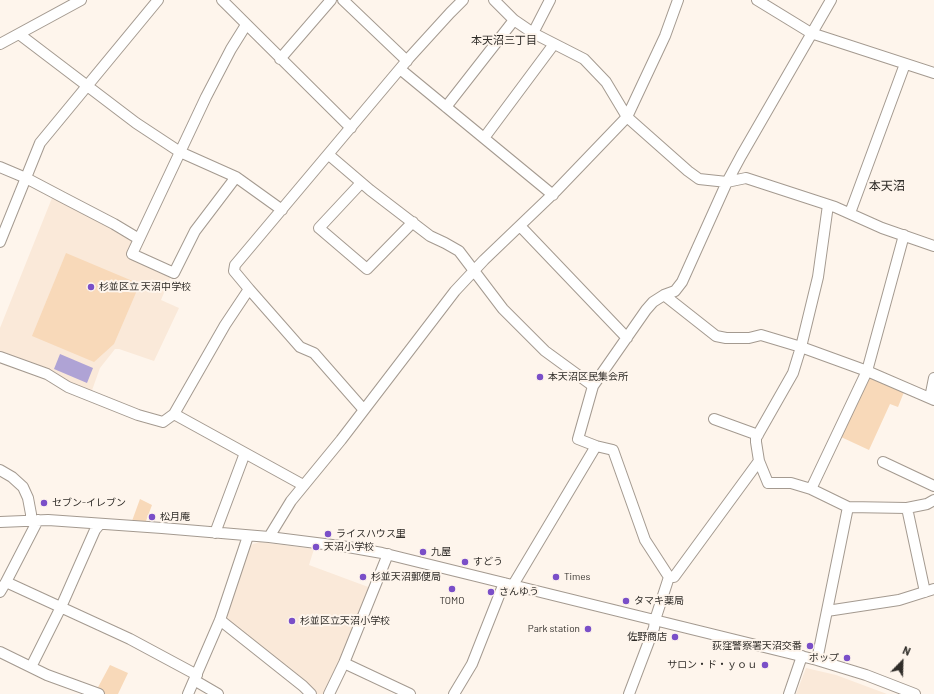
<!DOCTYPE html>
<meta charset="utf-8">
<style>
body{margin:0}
#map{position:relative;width:934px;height:694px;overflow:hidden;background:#fef5ec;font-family:Barlow,sans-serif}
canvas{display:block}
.north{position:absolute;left:882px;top:642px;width:40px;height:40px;-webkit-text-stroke:3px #fef5ec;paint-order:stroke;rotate:23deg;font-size:11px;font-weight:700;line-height:16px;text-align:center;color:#302d29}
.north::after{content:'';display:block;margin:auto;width:14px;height:18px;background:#302d29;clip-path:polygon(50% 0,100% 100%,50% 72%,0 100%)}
</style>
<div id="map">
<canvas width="934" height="694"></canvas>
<div class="north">N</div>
</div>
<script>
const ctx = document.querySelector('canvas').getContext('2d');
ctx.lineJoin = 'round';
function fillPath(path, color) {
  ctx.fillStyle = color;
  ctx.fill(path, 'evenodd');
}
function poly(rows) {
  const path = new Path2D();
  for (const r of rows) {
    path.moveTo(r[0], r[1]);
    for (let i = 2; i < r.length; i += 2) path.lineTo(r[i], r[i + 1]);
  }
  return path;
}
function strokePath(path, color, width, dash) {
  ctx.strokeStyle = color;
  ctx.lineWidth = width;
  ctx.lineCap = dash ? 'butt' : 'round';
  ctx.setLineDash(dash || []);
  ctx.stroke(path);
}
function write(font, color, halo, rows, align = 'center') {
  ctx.font = font + ' Barlow,"Noto Sans JP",sans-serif';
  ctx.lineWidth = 4;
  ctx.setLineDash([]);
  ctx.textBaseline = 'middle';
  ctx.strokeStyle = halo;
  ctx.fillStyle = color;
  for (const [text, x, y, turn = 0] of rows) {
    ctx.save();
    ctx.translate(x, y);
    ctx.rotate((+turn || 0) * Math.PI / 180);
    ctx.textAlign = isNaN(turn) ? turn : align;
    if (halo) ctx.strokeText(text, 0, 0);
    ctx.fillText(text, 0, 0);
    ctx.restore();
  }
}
fillPath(poly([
 [52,198,81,211,117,230,134,242,128,255,171,276,161,300,179,308,154,361,119,349,115,349,100,368,91,393,0,355,0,328],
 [260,542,314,549,309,565,371,588,326,694,315,694,229,624,225,617,248,549,253,544],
 [806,668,836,675,887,694,796,694]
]), '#fae9d9');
fillPath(poly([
 [66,253,135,282,138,288,114,344,94,362,32,336],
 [870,377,904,392,898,407,890,404,869,450,841,437],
 [140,499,152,505,146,521,132,521],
 [110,665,128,673,118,694,104,694,96,691]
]), '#f8d9b9');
fillPath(poly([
 [60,354,93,368,87,383,54,369]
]), '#afa3d5');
const minor = poly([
 [222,0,351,128],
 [343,0,407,61],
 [494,0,514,20,533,33,584,59,606,82,627,117,688,171,699,179,727,182,746,178,835,207,882,228,934,246],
 [757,0,811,33,934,73],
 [533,33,550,0],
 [19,34,136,123,180,152,236,177,282,210],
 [0,44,81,0],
 [280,59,331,0],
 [400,69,553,195],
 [446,107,514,20],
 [484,138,554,44],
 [329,155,370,190,430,236,445,243,459,251,503,309,545,351,593,386],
 [0,167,26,178,64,198,114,224,139,239],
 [236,177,195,231,174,273,132,254,206,97,231,49,246,25],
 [361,183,319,228,367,269,413,222],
 [828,205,818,277,801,347,793,373,756,438,756,442,759,461,768,483,791,483,811,489,848,507],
 [850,213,905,64],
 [520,226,627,338],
 [0,242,40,143,158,0],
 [249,289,300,347,314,353,364,410],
 [664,295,716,336,726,338,749,338,761,335,801,347,867,371,934,400],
 [0,357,47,374,68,387,138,415,163,422,174,414,225,325,249,289,234,271,235,265,409,58,450,13,463,0],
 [930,398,934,378],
 [174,414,303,485],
 [714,419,758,435],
 [596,446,578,439,593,386,646,310,653,302,664,295,675,291,682,282,727,182,741,156,831,0],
 [883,462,934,486],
 [0,470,12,477,23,487,28,498,31,514,31,520],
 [811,489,867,371,904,235],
 [907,508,925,592],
 [0,522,48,520,162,528,269,537,348,547,382,553,817,660,866,675,915,694],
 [215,533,245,453],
 [269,537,291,501,341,440,455,291,484,260,555,192,627,117,665,36,678,0],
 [6,582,130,639,197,675],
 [513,585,596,446,613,450,645,540,669,577],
 [0,592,6,582,38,520],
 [827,611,899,600,934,589],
 [220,620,303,686,311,694],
 [0,652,47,675,99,694],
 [817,660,848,507,907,508,927,504,934,500],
 [344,663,410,694],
 [31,667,61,607,95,530,100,524],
 [194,680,218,694],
 [188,694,220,620,248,536],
 [329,694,344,663,388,554],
 [454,694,472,664,504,583],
 [629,694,654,628,655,620,669,577,674,577,759,461],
 [789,694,802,656]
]);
strokePath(minor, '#a49a90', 12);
strokePath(minor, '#fff', 10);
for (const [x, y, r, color] of [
 [91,287,4,"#7a4fc8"],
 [540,377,4,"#7a4fc8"],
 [44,503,4,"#7a4fc8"],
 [152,517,4,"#7a4fc8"],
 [328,534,4,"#7a4fc8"],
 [316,547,4,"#7a4fc8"],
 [423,552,4,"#7a4fc8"],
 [465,562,4,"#7a4fc8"],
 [363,577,4,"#7a4fc8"],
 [556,577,4,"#7a4fc8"],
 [452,589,4,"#7a4fc8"],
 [491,592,4,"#7a4fc8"],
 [626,601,4,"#7a4fc8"],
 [292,621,4,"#7a4fc8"],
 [588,629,4,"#7a4fc8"],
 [675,637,4,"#7a4fc8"],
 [810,646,4,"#7a4fc8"],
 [847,658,4,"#7a4fc8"],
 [765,665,4,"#7a4fc8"]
]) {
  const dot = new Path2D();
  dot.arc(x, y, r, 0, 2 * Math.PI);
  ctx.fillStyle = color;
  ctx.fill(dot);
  strokePath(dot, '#fef5ec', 1.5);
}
write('10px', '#302d29', '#fef5ec', [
 ["杉並区立 天沼中学校",99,287],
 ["本天沼区民集会所",548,377],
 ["セブン-イレブン",52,503],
 ["松月庵",160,517],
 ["ライスハウス里",336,534],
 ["天沼小学校",324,547],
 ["九屋",431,552],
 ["すどう",473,562],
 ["杉並天沼郵便局",371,577],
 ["Times",564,577],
 ["さんゆう",499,592],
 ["TOMO",452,601,"center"],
 ["タマキ薬局",634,601],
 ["杉並区立天沼小学校",300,621],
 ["Park station",580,629,"right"],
 ["佐野商店",667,637,"right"],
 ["荻窪警察署天沼交番",802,646,"right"],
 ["ポップ",839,658,"right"],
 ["サロン・ド・ｙｏｕ",757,665,"right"]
], 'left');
write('11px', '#302d29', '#fef5ec', [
 ["本天沼三丁目",504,40]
]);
write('12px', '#302d29', '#fef5ec', [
 ["本天沼",887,186]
]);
</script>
